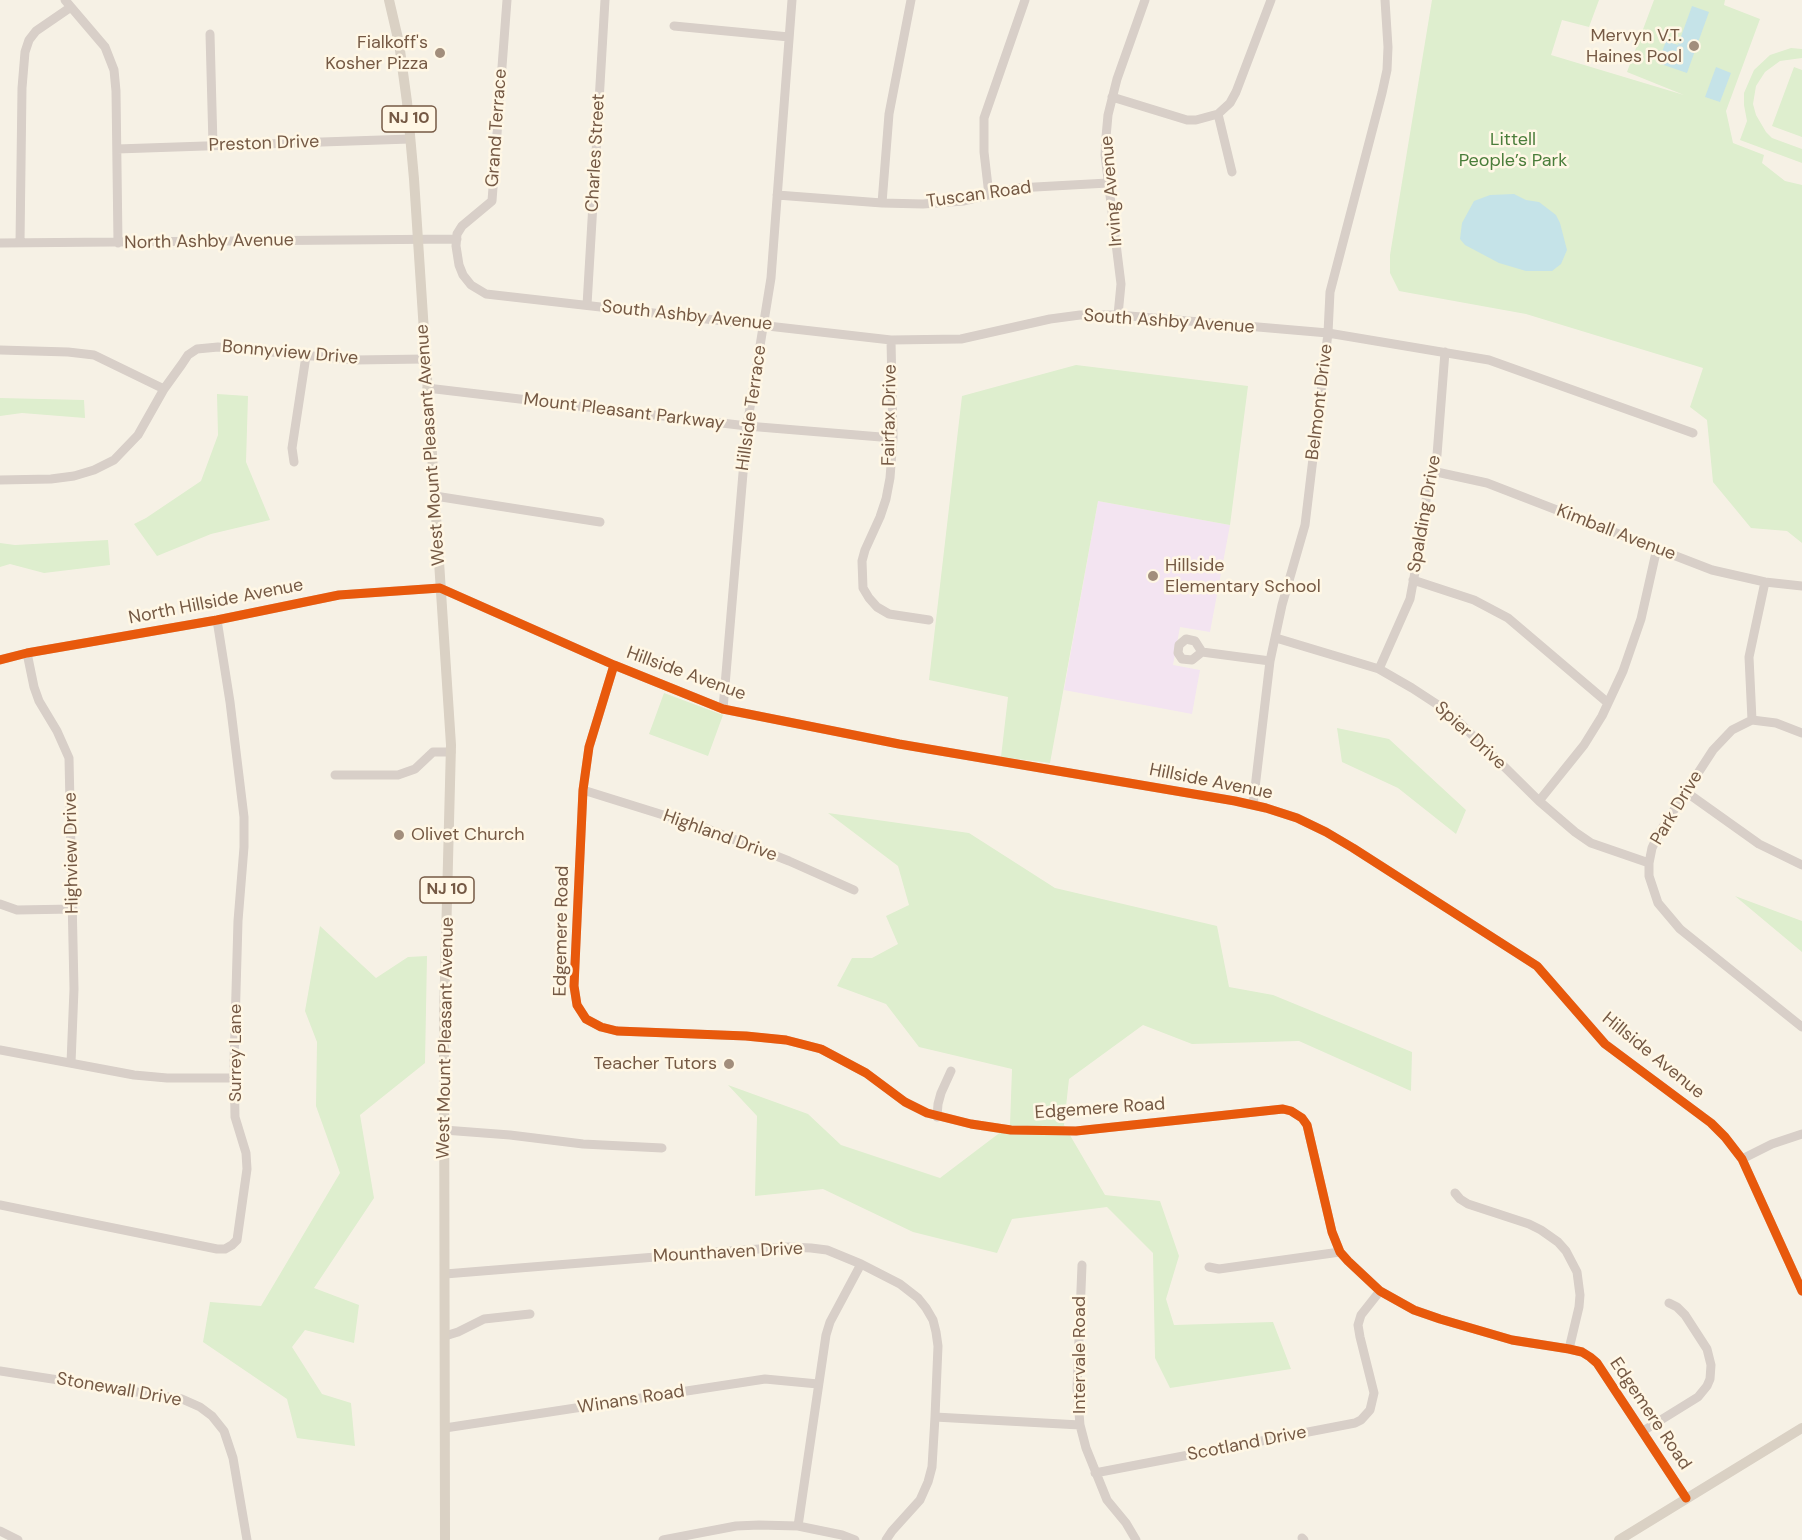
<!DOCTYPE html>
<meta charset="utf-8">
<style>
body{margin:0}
canvas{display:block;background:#f6f1e5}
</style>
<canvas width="1802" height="1540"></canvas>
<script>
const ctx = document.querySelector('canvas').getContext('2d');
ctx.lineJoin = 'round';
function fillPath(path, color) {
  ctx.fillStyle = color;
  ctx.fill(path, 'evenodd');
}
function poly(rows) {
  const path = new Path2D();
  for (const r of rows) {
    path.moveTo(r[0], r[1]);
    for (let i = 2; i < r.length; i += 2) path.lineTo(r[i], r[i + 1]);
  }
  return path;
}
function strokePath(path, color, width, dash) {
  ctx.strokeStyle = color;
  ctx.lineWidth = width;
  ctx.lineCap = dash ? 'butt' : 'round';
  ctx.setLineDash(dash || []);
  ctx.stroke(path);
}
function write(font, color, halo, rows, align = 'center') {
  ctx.font = font + ' "DM Sans",sans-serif';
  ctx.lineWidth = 5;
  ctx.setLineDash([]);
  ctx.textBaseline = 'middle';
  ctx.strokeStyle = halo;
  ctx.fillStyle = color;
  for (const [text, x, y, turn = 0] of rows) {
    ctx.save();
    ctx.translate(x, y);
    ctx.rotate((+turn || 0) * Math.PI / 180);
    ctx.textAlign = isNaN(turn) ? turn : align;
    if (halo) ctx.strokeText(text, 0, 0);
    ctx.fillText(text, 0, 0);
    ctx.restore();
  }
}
fillPath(poly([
 [1098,501,1230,525,1210,632,1180,627,1173,665,1200,670,1192,714,1064,690]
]), '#f3e4f1');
fillPath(poly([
 [1432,0,1599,0,1589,27,1562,20,1551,55,1684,95,1627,72,1654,0,1725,0,1724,5,1760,19,1726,111,1733,143,1764,155,1762,163,1785,181,1802,185,1802,543,1787,531,1751,528,1713,482,1707,420,1690,407,1703,368,1526,314,1399,291,1390,273,1390,255],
 [1791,48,1802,49,1802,58,1780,61,1765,72,1756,86,1753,104,1756,115,1766,132,1772,138,1802,149,1802,163,1740,140,1747,121,1744,105,1744,93,1754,70,1770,55],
 [1794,67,1802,70,1802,137,1772,126],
 [1076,365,1248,386,1230,525,1098,501,1050,763,1001,757,1008,697,929,680,962,396],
 [217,394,248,396,246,462,270,520,211,534,157,556,134,524,146,518,201,481,218,435],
 [0,398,84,400,85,418,22,413,0,416],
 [108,540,110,565,44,573,10,564,0,567,0,543,15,545],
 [664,693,723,715,708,756,649,734],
 [1337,728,1389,739,1466,810,1456,834,1398,788,1342,762],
 [828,813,969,833,1055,888,1217,926,1229,987,1273,995,1412,1052,1411,1091,1299,1041,1192,1044,1143,1025,1069,1079,1064,1125,1105,1195,1160,1201,1179,1256,1166,1299,1174,1325,1273,1322,1291,1369,1170,1388,1155,1358,1153,1253,1107,1207,1012,1219,997,1253,913,1232,823,1189,755,1196,757,1116,728,1085,808,1114,841,1145,940,1178,1010,1125,1012,1069,919,1047,886,1004,837,986,852,958,872,958,898,944,886,916,909,905,898,866],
 [1735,896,1802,921,1802,952],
 [320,926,376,978,408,957,427,956,425,1063,360,1115,374,1198,314,1288,359,1305,354,1343,305,1330,292,1347,322,1394,351,1403,355,1446,297,1438,287,1399,203,1342,210,1302,261,1306,340,1173,316,1106,317,1042,305,1011]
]), '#deeece');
fillPath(poly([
 [1692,6,1709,12,1687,73,1658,63,1666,41,1678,45],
 [1716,67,1731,73,1720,102,1705,97],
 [1514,194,1526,200,1539,202,1556,215,1560,223,1567,250,1561,264,1552,271,1526,271,1499,263,1465,245,1460,239,1462,223,1474,201,1490,195]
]), '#c5e3e8');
strokePath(poly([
 [65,0,105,47,114,70,116,91,118,243],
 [507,0,492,201,462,226,457,234,456,246,459,265,463,275,471,285,486,294,891,340,961,339,1050,319,1080,315,1118,315,1328,333,1489,360,1693,433],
 [674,26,789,37],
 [210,34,213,145],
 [1112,97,1187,120,1196,120,1218,114,1230,103,1236,92,1271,0],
 [1218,114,1232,172],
 [117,149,410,139],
 [777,195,882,203,923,204,964,201,1017,188,1108,183],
 [989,195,984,152,984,118,1025,0],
 [882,203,889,114,911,0],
 [0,243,457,239],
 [20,243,22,88,25,52,29,40,36,31,71,7],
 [587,305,605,0],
 [1118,315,1121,284,1105,155,1106,137,1108,115,1117,79,1145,0],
 [891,340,893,438,890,478,886,499,880,517,865,550,862,561,863,588,869,598,877,607,889,614,929,620],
 [0,350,68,352,94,355,164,389],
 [427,388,747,426,893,438],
 [294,462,292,448,306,356],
 [1432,471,1487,483,1712,570,1765,582,1802,586],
 [0,480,51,479,74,476,94,470,114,460,138,435,164,389,182,364,188,355,197,349,218,347,355,360,425,359],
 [435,496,600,522],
 [1413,580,1474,600,1508,618,1608,703],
 [1765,582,1749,657,1752,720,1732,730,1713,750,1659,833,1652,848,1649,863,1649,876,1658,903,1680,929,1802,1027],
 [1276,638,1379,669,1412,688,1438,705,1460,723,1539,801,1575,832,1591,843,1649,863],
 [1186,639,1195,641,1202,652,1192,660,1182,659,1178,653,1179,645,1186,639],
 [1202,652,1270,661],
 [27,653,34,687,39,701,57,731,69,758,74,989,71,1063],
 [0,660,27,653,217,620,339,595,440,588,614,665,723,709,899,744,1235,801,1266,808,1297,818,1326,832,1353,848,1537,966,1605,1044,1711,1123,1725,1137,1742,1159,1802,1291],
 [614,665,589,747,583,790,574,986,577,1005,586,1019,601,1027,617,1031,746,1036,786,1040,821,1049,866,1073,905,1102,927,1113,971,1124,1011,1130,1076,1131,1283,1109,1291,1111,1302,1118,1307,1125,1332,1232,1340,1252,1348,1261,1380,1291,1414,1310,1440,1319,1512,1340,1569,1349,1582,1352,1590,1357,1597,1363,1686,1498],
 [1379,669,1410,599,1420,545,1428,485,1437,455,1445,352],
 [723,709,747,426,771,278,792,0],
 [1752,720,1776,723,1802,733],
 [335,775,398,775,415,769,433,752,451,752],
 [583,790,705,828,789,861,854,890],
 [1686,792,1759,844,1802,865],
 [1539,801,1584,745,1602,716,1623,671,1641,619,1657,548],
 [1253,805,1270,661,1282,605,1305,525,1328,333,1330,292,1382,93,1387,70,1388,47,1385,0],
 [0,904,17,910,73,909],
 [0,1050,134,1075,167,1078,234,1078],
 [937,1117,938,1104,941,1093,951,1071],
 [444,1130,510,1135,583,1144,662,1148],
 [1742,1159,1772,1144,1802,1134],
 [1455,1193,1460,1199,1468,1204,1529,1224,1541,1230,1558,1242,1566,1251,1577,1272,1580,1295,1579,1307,1569,1349],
 [0,1205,217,1249,225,1249,232,1245,237,1240,247,1169,246,1153,235,1117,234,1062,238,921,244,847,244,817,230,702,217,620],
 [1082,1265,1077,1389,1080,1425,1086,1448,1107,1500,1126,1523,1136,1540],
 [1209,1267,1219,1269,1340,1252],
 [445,1274,730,1251,788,1247,811,1248,827,1250,861,1264,900,1284,918,1298,926,1308,933,1320,936,1332,938,1346,935,1417,932,1467,928,1482,920,1500,892,1531,886,1540],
 [445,1336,458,1332,484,1319,530,1314],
 [0,1371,182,1399,200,1407,212,1416,224,1431,233,1458,247,1540],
 [935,1417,1080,1425],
 [445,1428,765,1379,818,1384],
 [1643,1431,1698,1397,1707,1386,1710,1379,1711,1365,1707,1349,1685,1315,1677,1307,1669,1303],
 [1095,1473,1355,1423,1361,1420,1370,1410,1374,1393,1360,1337,1358,1325,1361,1315,1380,1291],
 [798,1526,826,1335,830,1322,861,1264],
 [0,1531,18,1540],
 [1302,1538,1304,1540],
 [663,1540,736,1526,759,1525,798,1526,842,1535,855,1540]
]), '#d8cfc8', 9);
strokePath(poly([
 [389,0,399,43,407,102,414,179,451,745,444,1016,445,1540],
 [1619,1540,1802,1428]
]), '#dad1c4', 10);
strokePath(poly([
 [0,660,27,653,217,620,339,595,440,588,614,665,723,709,899,744,1235,801,1266,808,1297,818,1326,832,1353,848,1537,966,1605,1044,1711,1123,1725,1137,1742,1159,1802,1291],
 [614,665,589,747,583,790,574,986,577,1005,586,1019,601,1027,617,1031,746,1036,786,1040,821,1049,866,1073,905,1102,927,1113,971,1124,1011,1130,1076,1131,1283,1109,1291,1111,1302,1118,1307,1125,1332,1232,1340,1252,1348,1261,1380,1291,1414,1310,1440,1319,1512,1340,1569,1349,1582,1352,1590,1357,1597,1363,1686,1498]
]), '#e8590c', 9);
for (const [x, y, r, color] of [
 [1694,46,6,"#a28e7c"],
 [440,53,6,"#a28e7c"],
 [1153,576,6,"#a28e7c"],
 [399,835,6,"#a28e7c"],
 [729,1064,6,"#a28e7c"]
]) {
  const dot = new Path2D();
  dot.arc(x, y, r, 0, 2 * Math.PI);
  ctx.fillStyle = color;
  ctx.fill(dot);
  strokePath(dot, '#fff7e5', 2);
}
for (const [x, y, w] of [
 [409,119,54],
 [447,890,54]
]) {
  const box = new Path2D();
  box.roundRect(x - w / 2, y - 13, w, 26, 4.5);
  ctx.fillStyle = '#fff7e5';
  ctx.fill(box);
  strokePath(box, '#755944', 1.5);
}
write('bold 16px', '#755944', null, [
 ["NJ 10",409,119],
 ["NJ 10",447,890]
]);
write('18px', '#755944', '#fff7e5', [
 ["Mervyn V.T.",1682,36],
 ["Haines Pool",1682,57],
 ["Fialkoff's",428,43],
 ["Kosher Pizza",428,64],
 ["Hillside",1165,566,"left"],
 ["Elementary School",1165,587,"left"],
 ["Olivet Church",411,835,"left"],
 ["Teacher Tutors",717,1064]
], 'right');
write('18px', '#755944', '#fff7e5', [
 ["Grand Terrace",497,128,-86],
 ["Preston Drive",264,144,-2],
 ["Charles Street",596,153,-87],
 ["Irving Avenue",1112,191,-95],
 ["Tuscan Road",979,195,-8],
 ["North Ashby Avenue",209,242,-1],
 ["South Ashby Avenue",687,316,6],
 ["South Ashby Avenue",1169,322,4],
 ["Bonnyview Drive",290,353,5],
 ["Belmont Drive",1320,402,-83],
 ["Hillside Terrace",752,408,-82],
 ["Mount Pleasant Parkway",624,412,7],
 ["Fairfax Drive",890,415,-89],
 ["West Mount Pleasant Avenue",431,445,-94],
 ["Spalding Drive",1425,514,-80],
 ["Kimball Avenue",1616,533,21],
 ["North Hillside Avenue",216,602,-11],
 ["Hillside Avenue",686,674,20],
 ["Spier Drive",1470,736,43],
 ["Hillside Avenue",1211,782,11],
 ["Park Drive",1677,808,-59],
 ["Highland Drive",720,836,20],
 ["Highview Drive",72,853,-91],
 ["Edgemere Road",562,931,-89],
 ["West Mount Pleasant Avenue",446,1038,-89],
 ["Surrey Lane",236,1053,-90],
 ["Hillside Avenue",1653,1056,39],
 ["Edgemere Road",1100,1109,-4],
 ["Mounthaven Drive",728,1253,-3],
 ["Intervale Road",1080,1355,-90],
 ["Stonewall Drive",119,1390,10],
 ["Winans Road",631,1400,-9],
 ["Edgemere Road",1650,1414,56],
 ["Scotland Drive",1247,1444,-11]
]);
write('18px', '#4a7d3a', '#fff7e5', [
 ["Littell",1513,140],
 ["People’s Park",1513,161]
]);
</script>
